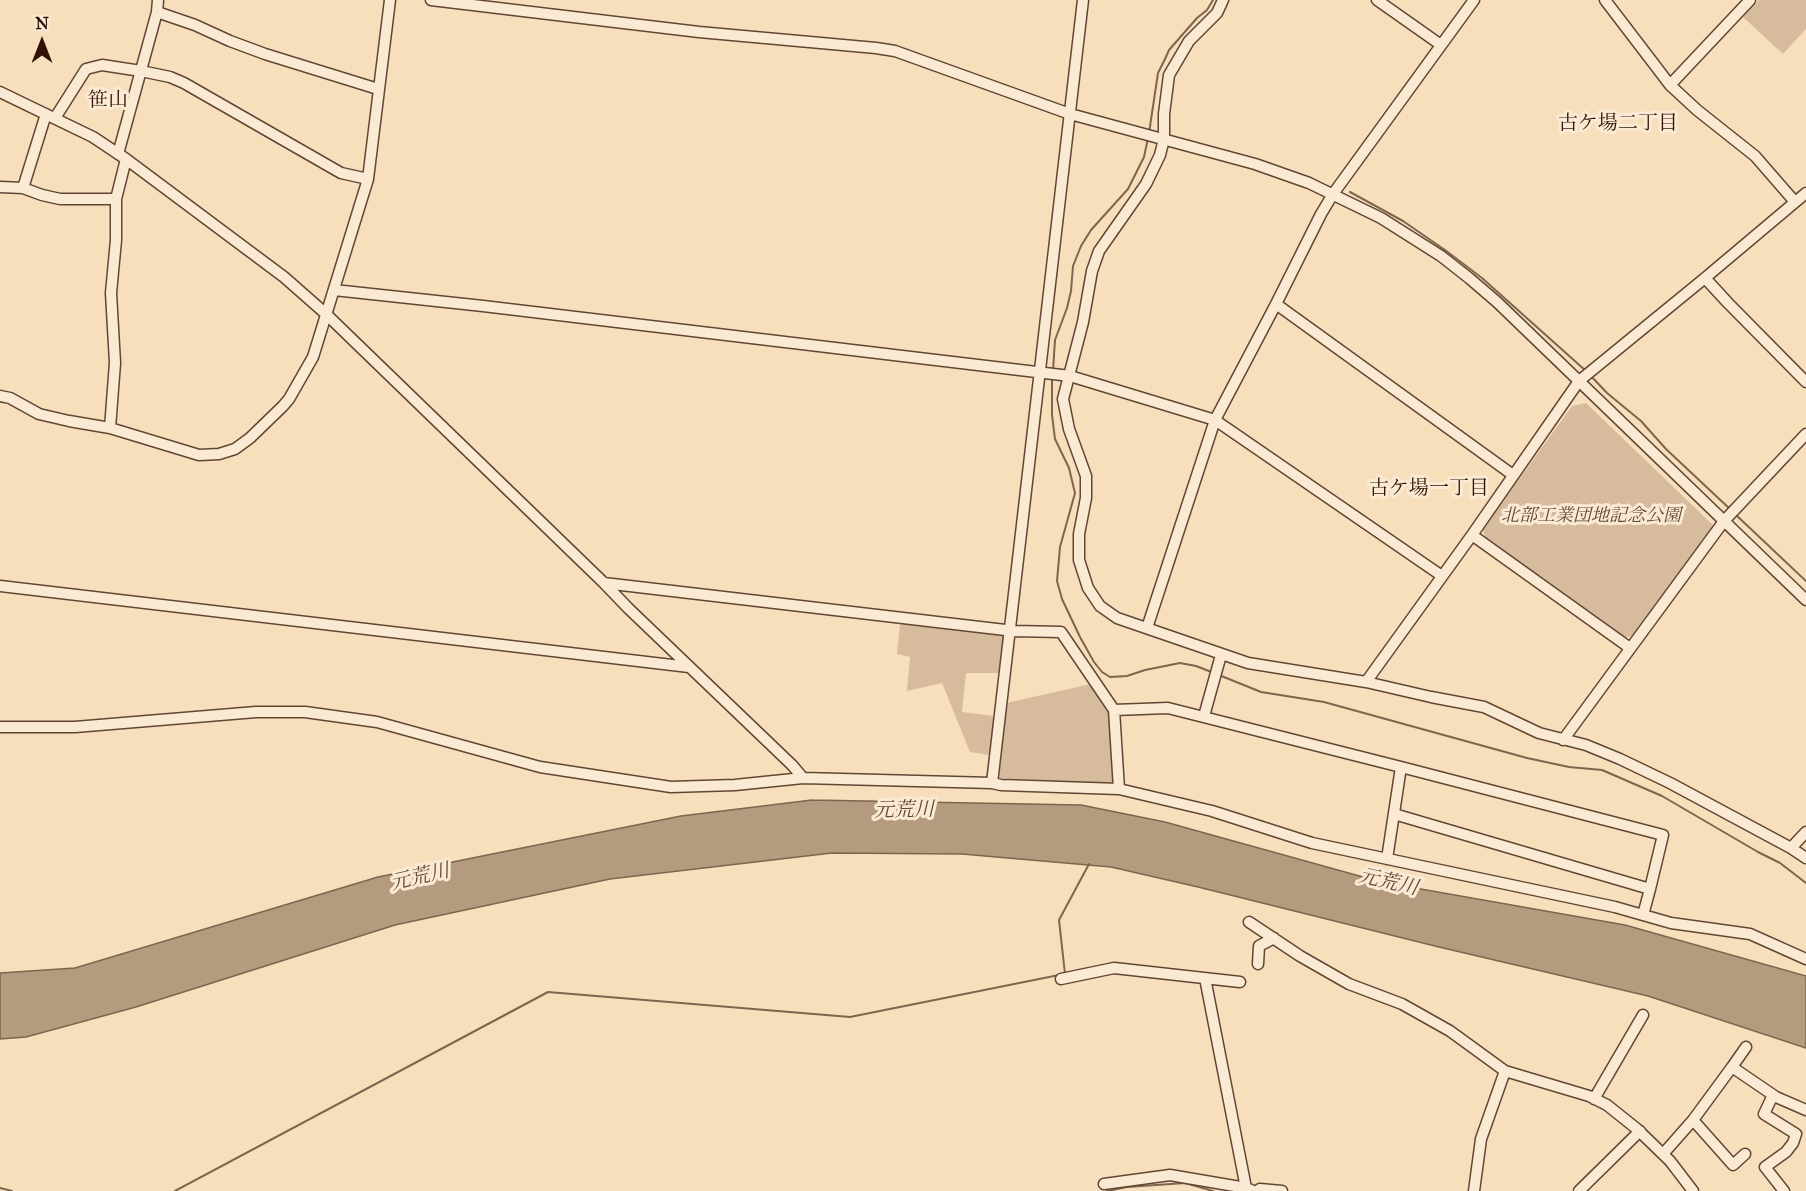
<!DOCTYPE html>
<meta charset="utf-8">
<style>
body{margin:0}
#map{position:relative;width:1806px;height:1191px;overflow:hidden;background:#f8dfbc;font-family:"IM FELL Great Primer",serif}
canvas{display:block}
.north{position:absolute;left:12px;top:12px;width:60px;height:60px;-webkit-text-stroke:4px #faead3;paint-order:stroke;rotate:0deg;font-size:16px;font-weight:700;line-height:24px;text-align:center;color:#301306}
.north::after{content:'';display:block;margin:auto;width:21px;height:27px;background:#301306;clip-path:polygon(50% 0,100% 100%,50% 72%,0 100%)}
</style>
<div id="map">
<canvas width="1806" height="1191"></canvas>
<div class="north">N</div>
</div>
<script>
const ctx = document.querySelector('canvas').getContext('2d');
ctx.lineJoin = 'round';
function fillPath(path, color) {
  ctx.fillStyle = color;
  ctx.fill(path, 'evenodd');
}
function poly(rows) {
  const path = new Path2D();
  for (const r of rows) {
    path.moveTo(r[0], r[1]);
    for (let i = 2; i < r.length; i += 2) path.lineTo(r[i], r[i + 1]);
  }
  return path;
}
function strokePath(path, color, width, dash) {
  ctx.strokeStyle = color;
  ctx.lineWidth = width;
  ctx.lineCap = dash ? 'butt' : 'round';
  ctx.setLineDash(dash || []);
  ctx.stroke(path);
}
function write(font, color, halo, rows, align = 'center') {
  ctx.font = font + ' "IM FELL Great Primer","Noto Serif JP",serif';
  ctx.lineWidth = 6;
  ctx.setLineDash([]);
  ctx.textBaseline = 'middle';
  ctx.strokeStyle = halo;
  ctx.fillStyle = color;
  for (const [text, x, y, turn = 0] of rows) {
    ctx.save();
    ctx.translate(x, y);
    ctx.rotate((+turn || 0) * Math.PI / 180);
    ctx.textAlign = isNaN(turn) ? turn : align;
    if (halo) ctx.strokeText(text, 0, 0);
    ctx.fillText(text, 0, 0);
    ctx.restore();
  }
}
fillPath(poly([
 [1759,0,1806,0,1806,29,1783,54,1743,17],
 [1586,403,1715,527,1634,636,1624,637,1485,538,1483,529,1572,406],
 [900,624,1004,634,999,673,966,673,962,712,994,716,1006,703,1091,684,1111,716,1116,784,999,778,1001,757,970,752,942,683,907,691,910,657,897,654]
]), '#d6bc9d');
const water = poly([
 [812,800,1081,805,1165,822,1381,882,1625,925,1806,976,1806,1048,1648,996,1439,947,1198,887,1111,867,962,854,832,853,610,879,395,925,136,1007,26,1037,0,1039,0,973,75,968,378,877,681,816,812,800]
]);
fillPath(water, '#b49a7e');
strokePath(water, '#7f644e', 1.5);
strokePath(poly([
 [1149,133,1158,73,1165,59,1169,50,1197,18,1207,10,1213,0],
 [1350,192,1403,221,1445,250,1482,278,1586,371],
 [1053,371,1055,340,1067,308,1071,291,1073,266,1081,246,1091,230,1128,189,1144,157,1148,138],
 [1590,375,1607,393,1641,421,1666,449,1731,510],
 [1052,377,1052,415,1055,439,1069,468,1075,493,1060,547,1057,581,1062,599,1080,637,1094,662,1102,672,1110,677,1127,676,1145,670,1180,663,1196,666,1214,673],
 [1735,514,1806,581],
 [1219,675,1261,692,1324,702,1527,758,1569,767,1602,770,1662,796,1758,852,1780,863,1806,883],
 [1065,974,1059,920,1089,864],
 [0,1188,12,1191],
 [175,1191,548,992,850,1017,1059,975],
 [1107,1191,1127,1187,1185,1183,1213,1191]
]), '#7f644e', 2);
const minor = poly([
 [431,0,699,32,876,48,895,51,1070,114,1255,164,1309,183,1381,218,1441,256,1469,278,1497,302,1806,600],
 [1223,0,1217,13,1189,41,1169,75,1164,114,1164,139,1160,155,1146,184,1099,251,1092,271,1083,322,1063,399,1069,429,1086,476,1086,498,1079,534,1079,560,1088,588,1100,606,1117,618,1248,663,1366,682,1431,697,1484,707,1539,733,1586,745,1620,759,1670,783,1791,848,1806,858],
 [1377,0,1441,45],
 [1605,0,1670,85,1697,110,1755,156,1795,202],
 [157,12,195,25,230,41,265,54,378,89],
 [1670,85,1750,0],
 [0,92,93,137,126,159,284,277,326,314,604,583,628,608,792,765,803,778],
 [55,118,86,69,102,65,141,71,170,77,184,83,341,173,368,179],
 [118,154,157,12,158,0],
 [0,187,23,188,42,195,60,199,116,199],
 [23,188,46,114],
 [1705,278,1728,303,1806,382],
 [334,290,483,306,1070,376,1215,420,1442,576],
 [1276,304,1513,475],
 [0,396,10,398,39,414,69,421,110,428,199,455,219,454,235,449,250,438,283,406,289,399,313,357,368,179,390,0],
 [110,428,115,363,111,293,116,240,116,199,126,159],
 [1472,535,1630,648],
 [604,583,1014,631,1061,632,1114,710,1168,708,1401,767,1387,859],
 [0,586,689,667],
 [1147,628,1215,420,1276,304,1321,214,1333,194,1474,0],
 [1366,682,1472,535,1579,381,1705,278,1806,193],
 [1114,710,1119,789],
 [1204,716,1221,655],
 [0,727,75,727,256,712,305,712,377,722,540,767,671,787,735,785,803,778,992,783,1001,785,1119,789,1212,811,1312,843,1615,907,1671,923,1750,934,1806,959],
 [1563,740,1724,521,1806,434],
 [1401,767,1663,835,1650,889],
 [992,783,1083,0],
 [1394,814,1650,889,1643,915],
 [1791,848,1806,832],
 [1249,922,1300,956,1349,984,1402,1004,1450,1031,1505,1071,1589,1096,1607,1105,1637,1129,1670,1161,1693,1191],
 [1258,964,1259,946,1274,938],
 [1205,978,1246,1188],
 [1061,979,1114,968,1240,982],
 [1732,1067,1746,1047],
 [1773,1095,1764,1114,1796,1134,1793,1143,1786,1152,1765,1167,1784,1191],
 [1594,1099,1643,1015],
 [1693,1120,1733,1165,1745,1154],
 [1663,1154,1693,1120,1732,1067,1776,1097,1806,1110],
 [1104,1184,1170,1175,1246,1188,1251,1190],
 [1257,1191,1260,1189,1282,1191],
 [1474,1191,1481,1139,1505,1071],
 [1579,1191,1640,1131]
]);
strokePath(minor, '#624634', 13);
strokePath(minor, '#faead3', 10);
write('italic 18px', '#624633', '#faead3', [
 ["北部工業団地記念公園",1591,517]
]);
write('20px', '#301306', '#faead3', [
 ["笹山",108,101],
 ["古ケ場二丁目",1618,124],
 ["古ケ場一丁目",1429,489]
]);
write('italic 20px', '#654936', '#faead3', [
 ["元荒川",904,811,-1],
 ["元荒川",420,878,-13],
 ["元荒川",1388,883,13]
]);
</script>
